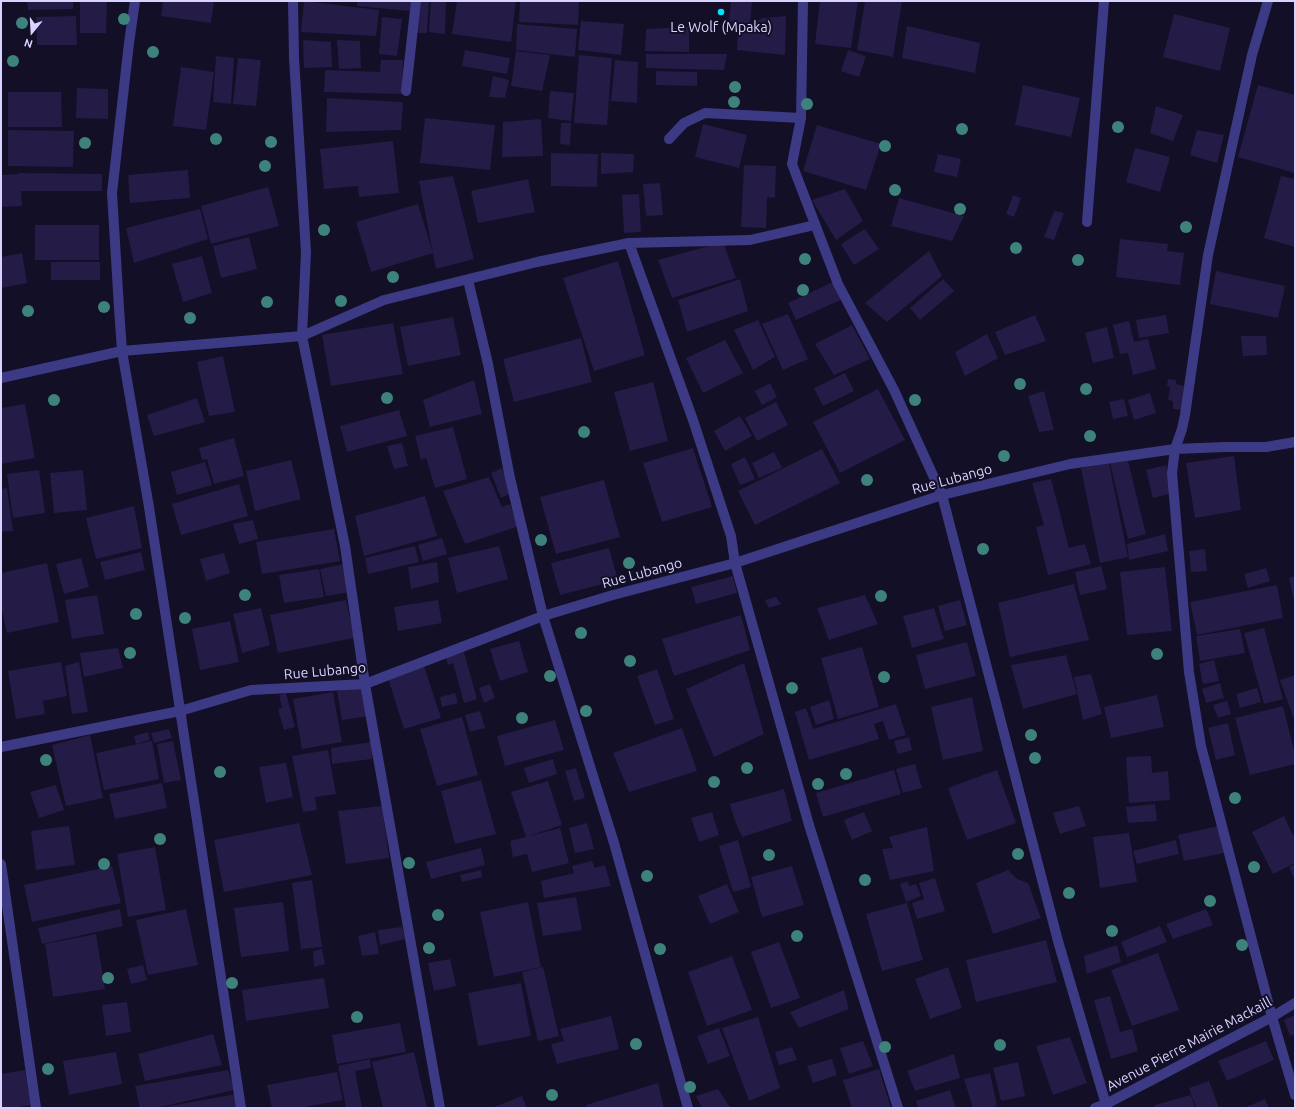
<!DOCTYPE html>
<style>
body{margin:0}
#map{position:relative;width:1296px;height:1109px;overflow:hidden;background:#130f26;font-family:Ubuntu,sans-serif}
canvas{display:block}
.frame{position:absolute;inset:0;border:2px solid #d9d4ff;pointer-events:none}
.north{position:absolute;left:12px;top:12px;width:40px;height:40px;-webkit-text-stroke:3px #130f26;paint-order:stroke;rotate:198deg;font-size:11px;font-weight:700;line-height:16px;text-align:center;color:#d9d4ff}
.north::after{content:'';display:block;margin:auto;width:14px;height:18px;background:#d9d4ff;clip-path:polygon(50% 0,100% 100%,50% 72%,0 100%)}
</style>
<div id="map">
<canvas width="1296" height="1109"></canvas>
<div class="frame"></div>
<div class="north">N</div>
</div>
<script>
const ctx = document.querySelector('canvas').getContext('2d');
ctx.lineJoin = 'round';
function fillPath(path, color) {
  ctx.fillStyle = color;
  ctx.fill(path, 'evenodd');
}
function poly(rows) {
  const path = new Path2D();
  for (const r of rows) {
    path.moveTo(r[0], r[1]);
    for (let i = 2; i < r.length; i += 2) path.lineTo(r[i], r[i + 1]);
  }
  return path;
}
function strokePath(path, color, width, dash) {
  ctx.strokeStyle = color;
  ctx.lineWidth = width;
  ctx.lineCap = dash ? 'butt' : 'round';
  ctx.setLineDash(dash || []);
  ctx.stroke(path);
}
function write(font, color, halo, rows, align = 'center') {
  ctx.font = font + ' Ubuntu,sans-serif';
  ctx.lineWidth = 4;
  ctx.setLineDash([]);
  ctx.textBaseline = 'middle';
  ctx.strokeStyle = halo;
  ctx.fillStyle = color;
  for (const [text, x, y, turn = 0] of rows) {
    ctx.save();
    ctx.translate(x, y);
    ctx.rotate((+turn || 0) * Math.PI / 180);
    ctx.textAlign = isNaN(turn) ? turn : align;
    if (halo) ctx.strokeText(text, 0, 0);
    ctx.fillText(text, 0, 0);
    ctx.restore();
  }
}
fillPath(poly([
 [27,1,73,1,73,9,28,10],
 [80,1,107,1,106,33,80,33],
 [163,1,214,1,211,23,161,16],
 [304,1,379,10,376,36,301,32],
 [357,1,411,1,410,11,357,6],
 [420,1,429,1,427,33,418,33],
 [431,1,446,1,445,34,429,32],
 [457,1,516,1,511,42,452,34],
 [520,1,579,1,578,25,519,22],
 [731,1,752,1,750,24,729,21],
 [820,1,858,1,851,48,815,44],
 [865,1,902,1,893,57,857,50],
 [1174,14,1230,28,1220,71,1163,57],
 [76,16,77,45,37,45,36,17],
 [786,16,785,55,737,50,738,32,762,18],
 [382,17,402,19,397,56,379,54],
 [581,21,624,24,621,55,578,50],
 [517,24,577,29,575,57,516,50],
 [907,26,980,43,975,73,902,58],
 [689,27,689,52,645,51,646,29],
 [303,40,331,42,332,67,304,68],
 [337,40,360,41,361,68,339,69],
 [465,50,510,58,507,74,462,66],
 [848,50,866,56,859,77,841,71],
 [516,51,550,55,542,91,511,86],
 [646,54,727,54,724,70,646,68],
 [579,55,612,58,607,125,574,123],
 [216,56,234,58,231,104,213,102],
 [238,58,261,60,256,106,233,104],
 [381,60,403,60,402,94,324,92,325,70,380,72],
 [615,60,638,62,637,103,611,101],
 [181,67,214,72,206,130,173,126],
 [656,71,697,72,697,86,656,85],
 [493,76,509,80,505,98,489,97],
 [1023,85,1080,98,1071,137,1015,125],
 [1258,85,1295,95,1295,173,1238,157],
 [77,88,108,89,108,119,76,118],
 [550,91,574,93,571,121,548,118],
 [8,92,61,92,62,127,8,127],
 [327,98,403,102,401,130,326,132],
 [1156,106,1183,115,1173,141,1150,133],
 [425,118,495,125,490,170,420,163],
 [541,119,543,156,502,157,503,122],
 [561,123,571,123,570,145,560,144],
 [703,124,747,135,739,168,695,157],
 [817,125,881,144,866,190,803,171],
 [8,130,74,131,73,167,8,166],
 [1197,130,1224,135,1217,163,1190,155],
 [393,141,399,193,359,197,358,186,324,189,320,149],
 [1135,148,1170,157,1160,192,1126,182],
 [551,153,598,154,597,187,551,186],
 [601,153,634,154,633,172,601,174],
 [938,154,961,159,957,177,934,172],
 [744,165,776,166,775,198,767,197,766,228,741,227],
 [188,170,190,198,130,203,128,175],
 [19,173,102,174,102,191,21,191,22,206,1,207,1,175,19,174],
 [453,176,474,259,436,269,419,181],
 [1281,176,1295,179,1295,247,1264,238],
 [528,179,535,212,478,223,471,191],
 [660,183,663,215,646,216,643,184],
 [268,187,279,226,211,244,201,206],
 [845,189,863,221,836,240,812,200],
 [639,194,641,232,624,233,622,195],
 [1013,195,1021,198,1014,217,1006,214],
 [899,198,964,216,952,241,891,226],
 [418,204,433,253,371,272,356,222],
 [200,209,208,239,134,263,126,228],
 [1054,211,1064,213,1054,240,1044,237],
 [35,225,99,225,99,260,35,260],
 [865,229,879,249,854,265,841,244],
 [249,237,257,269,221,278,213,246],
 [1120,239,1168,244,1167,251,1184,253,1180,285,1116,277],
 [723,242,736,278,672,298,658,260],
 [929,251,942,276,887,322,865,303],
 [22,253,27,283,1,288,1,257],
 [202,256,212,293,183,302,172,264],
 [618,261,645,355,594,371,563,278],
 [51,262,100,262,100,280,51,280],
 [1216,271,1285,286,1278,318,1210,304],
 [740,279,748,311,687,332,678,300],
 [943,279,954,291,920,320,910,308],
 [835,281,843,299,796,320,788,303],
 [788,314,808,359,783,370,762,324],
 [1035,315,1046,341,1005,355,995,332],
 [1166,315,1169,333,1139,338,1136,320],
 [453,317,461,355,408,366,400,327],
 [758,320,775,357,753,370,734,330],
 [1129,321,1134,342,1148,339,1156,369,1133,375,1128,353,1120,354,1113,325],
 [393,323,403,374,331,386,322,335],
 [852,325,870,359,834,375,815,344],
 [1107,327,1114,358,1093,363,1085,333],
 [987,334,998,358,965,376,955,352],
 [1241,336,1266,336,1267,355,1243,356],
 [581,338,592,382,514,402,503,359],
 [725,340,743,373,703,393,686,358],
 [223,356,235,412,209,416,197,362],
 [845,373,854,391,823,406,814,388],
 [1168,379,1176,380,1176,384,1184,386,1182,410,1173,409,1173,401,1168,400,1170,387,1167,386],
 [474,380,482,414,430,427,423,400],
 [653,382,668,441,630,451,614,392],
 [770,383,777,397,762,405,755,391],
 [878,389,905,440,840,473,813,422],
 [1044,391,1054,430,1039,432,1028,396],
 [1150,393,1156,413,1134,420,1128,400],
 [197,398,205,422,154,436,147,415],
 [1124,399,1128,416,1113,419,1109,402],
 [776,402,788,425,757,441,745,418],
 [25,404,35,458,1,464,1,408],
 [399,410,407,436,347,452,340,426],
 [740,416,752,436,725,451,714,431],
 [453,427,467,479,435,488,426,458,421,460,415,436],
 [234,438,244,476,214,484,207,459,202,460,199,448],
 [402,443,408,466,394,469,387,446],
 [693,448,712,507,662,522,643,463],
 [822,449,840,483,755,525,738,491],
 [774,452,782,468,759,478,752,463],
 [1234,456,1241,510,1195,518,1186,463],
 [745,457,755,479,740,485,731,464],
 [291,460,301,499,255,511,246,471],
 [1128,461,1146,534,1128,539,1110,463],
 [205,462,212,485,177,495,171,472],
 [1109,463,1128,557,1100,563,1081,468],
 [1166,465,1173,493,1153,498,1146,470],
 [502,468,512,493,501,498,491,473],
 [39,470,45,513,13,518,7,474],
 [83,470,87,510,54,513,50,473],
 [489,477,502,507,510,504,519,526,465,544,443,491],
 [1051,479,1069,548,1085,544,1091,564,1048,575,1036,527,1044,525,1032,483],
 [604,480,620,537,556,554,540,497],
 [239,484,248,516,181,535,172,504],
 [7,488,13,531,1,532,1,489],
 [425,496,437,536,364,556,355,516],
 [134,506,142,548,96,559,86,518],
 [253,520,258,539,239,544,233,524],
 [334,529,340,561,262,574,256,542],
 [1165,534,1168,551,1129,560,1127,544],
 [442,538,447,554,423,561,418,545],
 [415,546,419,562,368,574,365,558],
 [499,546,508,579,457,593,448,558],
 [609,548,618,580,560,595,551,563],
 [1205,549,1207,571,1191,572,1189,551],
 [141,552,145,570,105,580,100,562],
 [224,553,230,573,206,581,200,559],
 [81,558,89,587,64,594,56,564],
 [437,562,439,582,411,589,408,567],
 [47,563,59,622,7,633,1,606,1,573],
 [344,564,350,592,326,596,320,569],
 [1101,566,1107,589,1080,595,1075,572],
 [1165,567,1172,631,1127,635,1120,572],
 [1266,568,1270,581,1248,588,1244,574],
 [319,569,324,597,284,603,279,575],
 [733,576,737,593,696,604,691,587],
 [1295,576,1295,601,1294,601,1289,578],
 [1074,584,1089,640,1010,657,998,603],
 [1277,585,1283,618,1197,635,1190,602],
 [97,595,104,634,72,639,65,600],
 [865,595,878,624,829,640,817,608],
 [776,597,781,604,769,608,765,600],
 [346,600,354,638,278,653,270,615],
 [438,600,442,623,398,631,394,607],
 [960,600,967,625,945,631,938,606],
 [261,608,270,645,242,653,233,614],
 [934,608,944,639,912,648,903,616],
 [741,615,750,650,674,676,662,639],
 [230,621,239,662,200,670,192,629],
 [1264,628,1283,699,1264,704,1244,633],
 [1240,629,1245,653,1200,661,1196,636],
 [519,641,528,672,500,681,490,649],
 [967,642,976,676,925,689,916,655],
 [862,647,879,707,838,719,821,658],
 [118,648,123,668,84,677,80,653],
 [463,649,477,699,464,703,453,663,448,665,445,654],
 [1066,655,1077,694,1023,709,1011,665],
 [1214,660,1219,681,1203,684,1199,664],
 [61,662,67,696,43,701,45,714,16,719,8,671],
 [79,662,88,712,72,714,65,666],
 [744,663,764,734,714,757,686,689],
 [424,666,441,718,404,729,388,678],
 [657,669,674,719,655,725,637,676],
 [1091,674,1102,714,1083,720,1074,677],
 [1295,675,1295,722,1280,680],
 [1220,683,1224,698,1206,703,1202,689],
 [490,684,495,698,484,703,479,688],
 [363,687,369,716,342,720,337,691],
 [1257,688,1261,702,1240,708,1236,694],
 [333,692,342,742,302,749,293,699],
 [286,693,295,727,284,730,278,709,282,708,279,695],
 [455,693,458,703,442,707,440,697],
 [1157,695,1164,727,1111,738,1104,707],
 [972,697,983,751,943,760,931,707],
 [829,700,834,719,816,725,810,707],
 [1227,701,1231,714,1218,718,1213,705],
 [896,704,906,735,889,740,883,721,874,724,879,739,809,760,795,712,806,708,813,729],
 [1283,706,1295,754,1295,764,1250,775,1235,718],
 [480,711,485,728,470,732,465,715],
 [462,717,478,775,437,786,420,729],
 [555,720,564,750,505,766,497,736],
 [1228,723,1235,755,1216,760,1208,728],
 [682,728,697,771,629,792,613,753],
 [169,729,172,738,154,743,151,733],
 [148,732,150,740,136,744,134,736],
 [90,735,103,798,66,806,52,745],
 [909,737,912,750,898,754,894,741],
 [152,741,159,779,104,790,96,753],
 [173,741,181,780,164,783,157,744],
 [372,742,372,759,332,764,331,748],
 [328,750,336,794,315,797,317,810,303,812,292,756],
 [1151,756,1152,773,1168,771,1170,800,1129,803,1126,757],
 [553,759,557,774,529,783,524,768],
 [286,763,293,797,266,803,259,767],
 [915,764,922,788,903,793,896,769],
 [576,768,585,798,574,801,565,771],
 [894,770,901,794,823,817,816,793],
 [997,770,1016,823,967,840,948,788],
 [481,780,496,834,455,844,441,791],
 [548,781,562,825,526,837,511,792],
 [162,783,167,808,115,819,109,794],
 [56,785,64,810,39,818,30,792],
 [784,789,792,821,742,837,735,821,730,804],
 [1155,804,1157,821,1128,823,1126,807],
 [382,806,389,858,346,864,338,811],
 [1079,806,1086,826,1060,834,1053,813],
 [712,812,719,835,699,842,691,818],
 [864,812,872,831,852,840,844,820],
 [1284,816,1295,839,1295,863,1273,874,1252,832],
 [299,823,312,875,224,892,214,840],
 [587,823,594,849,575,853,569,828],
 [69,826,75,865,36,870,31,831],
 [1218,826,1224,853,1184,861,1178,835],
 [927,827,934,871,890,880,882,849,893,848,889,837],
 [560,828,569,863,532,872,527,854,513,857,510,841],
 [1129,833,1137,882,1100,888,1093,837],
 [738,840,751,887,733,892,719,846],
 [1176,840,1179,854,1137,864,1133,851],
 [155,847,166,910,128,917,117,854],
 [481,848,485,865,431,879,426,862],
 [592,861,595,868,605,865,611,886,544,898,541,881,574,873,572,866],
 [1295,864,1295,880,1289,867],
 [112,866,121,903,32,922,24,885],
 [792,866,804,905,762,917,751,877],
 [481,870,482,877,462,882,460,875],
 [1008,870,1017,879,1028,883,1041,918,993,934,976,883],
 [935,878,945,911,917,919,912,903,924,899,919,883],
 [312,880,322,947,301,949,292,883],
 [908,881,909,886,916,884,921,896,906,902,900,884],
 [727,884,739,912,710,924,698,896],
 [576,897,582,930,543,936,537,903],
 [283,902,289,951,241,957,234,908],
 [528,902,541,967,494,977,480,912],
 [907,903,923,960,882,971,866,914],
 [120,909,123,926,42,944,38,928],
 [186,909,198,965,148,975,136,920],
 [1206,909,1213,925,1173,939,1166,924],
 [1160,926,1167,942,1127,957,1121,942],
 [402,927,405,939,380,945,378,930],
 [375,932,379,954,362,956,358,936],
 [96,934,105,989,53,997,45,944],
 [1046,940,1057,982,976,1002,966,960],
 [779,942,800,998,771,1008,751,952],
 [1117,945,1121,962,1087,974,1084,956],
 [322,949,325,964,314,967,313,951],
 [1158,953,1179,1010,1132,1026,1111,970],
 [732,956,752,1010,707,1026,688,972],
 [450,959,456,986,434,991,428,963],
 [143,965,147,980,131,984,127,969],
 [543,967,559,1036,538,1041,522,972],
 [948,967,962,1008,930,1019,915,979],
 [324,978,329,1008,246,1021,242,990],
 [521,983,531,1036,478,1046,468,993],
 [844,990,849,1009,799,1028,790,1012],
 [1110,996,1120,1032,1132,1029,1138,1051,1111,1059,1094,1000],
 [127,1002,131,1032,106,1036,102,1005],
 [1295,1015,1295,1034,1290,1036,1284,1020],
 [611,1016,619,1049,557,1064,551,1044,564,1041,560,1029],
 [758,1017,780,1088,749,1101,722,1028],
 [400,1023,406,1052,337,1064,332,1035],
 [719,1028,730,1056,708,1064,697,1036],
 [213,1034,222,1065,145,1081,138,1054],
 [1070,1037,1087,1083,1053,1095,1036,1046],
 [863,1041,873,1066,849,1074,840,1048],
 [1266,1041,1274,1060,1227,1081,1218,1061],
 [792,1047,797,1060,779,1065,775,1052],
 [116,1052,122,1084,69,1095,63,1061],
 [414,1052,427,1108,383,1108,372,1062],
 [954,1054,960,1078,915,1091,907,1071],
 [370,1059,371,1068,355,1071,362,1108,346,1108,338,1066],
 [832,1059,837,1075,813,1083,807,1066],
 [1018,1062,1025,1096,1001,1101,993,1068],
 [879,1069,891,1108,852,1108,843,1080],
 [25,1070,31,1105,13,1108,1,1108,1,1074],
 [228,1070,234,1090,156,1108,140,1108,135,1086],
 [337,1072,343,1100,299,1108,272,1108,267,1085],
 [990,1073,997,1106,990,1108,973,1108,964,1079],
 [1209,1081,1219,1108,1196,1108,1189,1088],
 [658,1083,664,1108,587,1108,586,1105],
 [718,1089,730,1107,702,1108,696,1096],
 [950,1090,956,1108,918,1108,916,1101],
 [236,1094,238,1108,164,1108,164,1107],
 [1191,1095,1195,1108,1155,1108,1155,1105],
 [522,1096,527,1108,492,1108],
 [1265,1099,1269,1108,1244,1108]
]), '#241b47');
strokePath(poly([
 [135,1,129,43,112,193,119,308,122,351,149,507,241,1108],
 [293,1,294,58,306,252,302,336,345,546,365,684,440,1108],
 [803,1,801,118,792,164,838,284,894,390,942,495,1058,941,1107,1108],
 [1268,1,1252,55,1208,255,1185,415,1182,429,1175,449,1172,473,1189,672,1201,746,1272,1017,1295,1095],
 [406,91,416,1],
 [669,139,684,123,705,113,801,118],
 [1087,222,1104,1],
 [629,243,693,420,731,536,735,563,809,825,898,1108],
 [468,280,488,364,510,478,543,616,614,843,688,1108],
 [1,378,122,351,302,336,384,300,537,262,629,243,750,240,815,225],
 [1,747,180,711,251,690,365,684,543,616,613,595,735,563,942,495,1070,464,1175,449,1225,447,1266,447,1295,442],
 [1,864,36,1108],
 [1095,1108,1106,1104,1272,1017,1295,1003]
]), '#3d3a85', 10);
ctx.fillStyle = '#3d827b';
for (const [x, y] of [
 [124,19],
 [22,23],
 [153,52],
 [13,61],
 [735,87],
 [734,102],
 [807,104],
 [1118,127],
 [962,129],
 [216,139],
 [271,142],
 [85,143],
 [885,146],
 [265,166],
 [895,190],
 [960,209],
 [1186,227],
 [324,230],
 [1016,248],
 [805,259],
 [1078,260],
 [393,277],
 [803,290],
 [341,301],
 [267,302],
 [104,307],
 [28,311],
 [190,318],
 [1020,384],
 [1086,389],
 [387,398],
 [54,400],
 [915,400],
 [584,432],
 [1090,436],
 [1004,456],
 [867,480],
 [541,540],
 [983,549],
 [629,563],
 [245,595],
 [881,596],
 [136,614],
 [185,618],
 [581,633],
 [130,653],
 [1157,654],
 [630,661],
 [550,676],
 [884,677],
 [792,688],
 [586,711],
 [522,718],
 [1031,735],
 [1035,758],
 [46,760],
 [747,768],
 [220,772],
 [846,774],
 [714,782],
 [818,784],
 [1235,798],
 [160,839],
 [1018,854],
 [769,855],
 [409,863],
 [104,864],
 [1254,867],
 [647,876],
 [865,880],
 [1069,893],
 [1210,901],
 [438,915],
 [1112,931],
 [797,936],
 [1242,945],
 [429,948],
 [660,949],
 [108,978],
 [232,983],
 [357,1017],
 [636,1044],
 [1000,1045],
 [885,1047],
 [48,1069],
 [690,1087],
 [552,1095]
]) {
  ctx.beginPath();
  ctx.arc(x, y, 6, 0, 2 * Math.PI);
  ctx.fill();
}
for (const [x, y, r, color] of [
 [721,12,4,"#00e5ff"]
]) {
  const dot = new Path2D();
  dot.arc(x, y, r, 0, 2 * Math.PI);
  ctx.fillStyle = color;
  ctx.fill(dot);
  strokePath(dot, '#130f26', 1.5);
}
write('14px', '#d9d4ff', '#130f26', [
 ["Le Wolf (Mpaka)",721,27]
]);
write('14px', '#d9d4ff', '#130f26', [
 ["Rue Lubango",952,479,-15],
 ["Rue Lubango",642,573,-15],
 ["Rue Lubango",325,671,-5],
 ["Avenue Pierre Mairie Mackaill",1189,1044,-28]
]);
</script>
